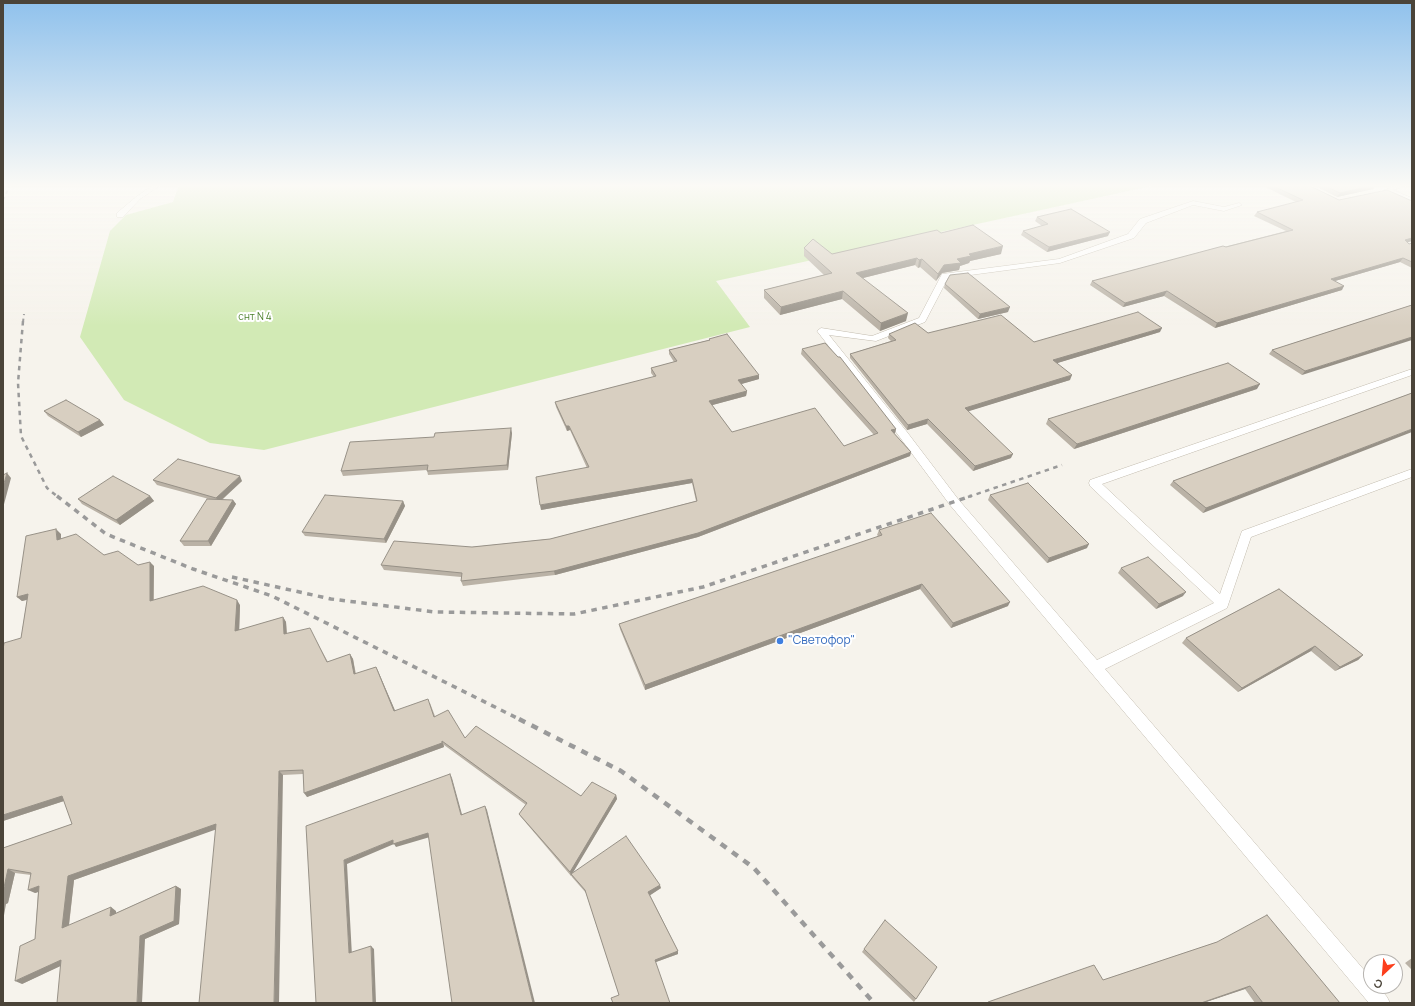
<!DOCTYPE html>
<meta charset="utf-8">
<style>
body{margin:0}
#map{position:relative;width:1415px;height:1006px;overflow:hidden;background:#f6f3ec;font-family:Manrope,sans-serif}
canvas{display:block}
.frame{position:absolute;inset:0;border:4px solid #4b4439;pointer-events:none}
.north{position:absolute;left:1363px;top:954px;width:40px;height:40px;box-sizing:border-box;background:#fff;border:1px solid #b7b4b0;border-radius:50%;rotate:206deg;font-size:11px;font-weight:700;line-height:16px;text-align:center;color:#4b4439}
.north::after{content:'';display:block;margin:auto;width:14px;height:18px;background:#fc3f1d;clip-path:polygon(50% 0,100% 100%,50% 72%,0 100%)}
</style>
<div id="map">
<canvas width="1415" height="1006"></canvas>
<div class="frame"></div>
<div class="north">С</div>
</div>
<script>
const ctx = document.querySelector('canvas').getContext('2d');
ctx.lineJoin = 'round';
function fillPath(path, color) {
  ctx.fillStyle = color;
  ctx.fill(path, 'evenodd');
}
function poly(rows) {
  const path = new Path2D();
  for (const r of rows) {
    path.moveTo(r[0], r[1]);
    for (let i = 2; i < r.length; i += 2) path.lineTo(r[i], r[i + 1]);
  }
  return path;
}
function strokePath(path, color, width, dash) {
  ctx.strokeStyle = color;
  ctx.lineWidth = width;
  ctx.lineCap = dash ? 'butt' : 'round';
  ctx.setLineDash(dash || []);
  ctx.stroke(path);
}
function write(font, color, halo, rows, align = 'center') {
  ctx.font = font + ' Manrope,sans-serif';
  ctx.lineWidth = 4;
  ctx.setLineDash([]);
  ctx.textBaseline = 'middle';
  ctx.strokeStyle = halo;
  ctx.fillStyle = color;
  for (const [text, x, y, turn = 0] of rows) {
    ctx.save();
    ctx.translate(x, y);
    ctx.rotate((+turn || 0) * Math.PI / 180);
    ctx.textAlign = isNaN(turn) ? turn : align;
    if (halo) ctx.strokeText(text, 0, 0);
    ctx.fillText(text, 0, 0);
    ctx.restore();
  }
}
fillPath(poly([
 [179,185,1156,185,716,281,750,327,264,450,210,443,124,400,80,337,110,231,126,215,173,202]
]), '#d2eab5');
const lane = poly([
 [153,185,161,185,140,199,123,217,117,217,117,213,136,197,153,185],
 [1397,185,1408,185,1393,190,1412,198,1412,203,1384,190,1397,185],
 [1193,201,1224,207,1239,203,1242,205,1224,211,1193,205,1146,223,1134,238,1060,263,948,278,925,322,876,341,829,335,907,432,958,499,1097,660,1214,603,1090,486,1089,483,1090,480,1412,369,1412,375,1102,484,1220,594,1242,531,1412,469,1412,477,1251,537,1227,608,1105,669,1371,978,1371,986,1378,986,1387,997,1390,1003,1369,1003,950,505,899,436,817,331,821,328,872,336,919,318,942,274,1059,259,1128,234,1140,219,1193,201]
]);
strokePath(lane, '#c2bbae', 1);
fillPath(lane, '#fff');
strokePath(poly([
 [3,200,10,185],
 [23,322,24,314]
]), '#9a9a9a', 2, [3.5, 3.5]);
strokePath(poly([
 [23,321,18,383,21,436,47,488,58,497],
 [968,497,1062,465]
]), '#9a9a9a', 2.5, [4.5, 4.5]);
strokePath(poly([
 [57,496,106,534,193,569,272,596,521,720],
 [232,577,331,599,435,612,574,614,703,587,971,496]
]), '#9a9a9a', 3.5, [5.5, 5.5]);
strokePath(poly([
 [519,719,621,771,754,868,874,1003]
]), '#9a9a9a', 4.5, [7, 7]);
fillPath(poly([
 [1261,185,1308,185,1339,200,1412,201,1412,241,1408,242,1409,244,1412,243,1412,268,1400,262,1335,281,1342,290,1215,328,1164,296,1123,307,1090,285,1092,281,1286,231,1254,216,1257,212,1296,202],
 [1313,185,1376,185,1373,189,1337,197],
 [1037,217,1108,236,1047,252,1021,235,1023,231,1042,226,1035,221],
 [941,233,1001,254,970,261,969,263,960,266,959,270,942,273,936,281,920,267,918,268,915,265,863,278,906,321,880,331,842,299,780,315,764,298,764,290,824,275,804,256,804,248,832,254],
 [945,284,1008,312,978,319,944,288],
 [1412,305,1302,375,1269,354,1272,350],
 [1160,332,1057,363,1070,380,968,411,1011,458,973,471,927,424,907,430,850,358,850,354,891,341,888,338,889,334,928,333,1034,342],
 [709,339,759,379,741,384,747,391,746,396,712,405,732,432,844,446,874,435,801,354,802,349,896,429,895,433,894,434,911,452,910,456,698,537,555,575,463,586,461,581,461,577,384,570,381,565,472,547,550,539,696,501,692,483,541,510,587,468,570,430,567,431,556,407,555,402,654,377,651,373,651,368,674,362,669,354,669,350,709,340],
 [1257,389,1074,449,1046,424,1048,419],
 [1412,393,1203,513,1170,485,1173,481],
 [44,411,100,420,104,425,81,437,48,416],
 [512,433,508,470,428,475,427,470,343,476,341,471],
 [153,480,242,481,222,500,233,500,236,504,211,546,184,546,180,541,209,499,157,485],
 [990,495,1087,548,1047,563,988,500],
 [150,496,154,501,120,525,82,504,78,499],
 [403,501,405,506,386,543,305,536,302,532],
 [879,530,1008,606,951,628,920,589,645,690,620,629,619,624,879,537,877,535],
 [61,534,61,539,104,555,138,565,154,566,154,600,240,605,239,630,283,617,286,622,287,634,312,633,328,662,350,654,353,659,356,674,376,667,378,671,395,711,430,703,435,716,465,738,581,796,616,795,617,799,572,873,661,888,650,895,678,951,678,954,656,962,619,995,586,893,572,877,571,875,571,876,521,817,519,814,526,805,444,745,444,747,307,797,303,774,283,775,215,829,74,880,69,926,116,911,116,913,176,886,181,889,179,924,145,939,60,966,22,984,35,939,38,892,35,893,31,875,15,873,8,903,6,904,3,848,72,824,64,801,3,821,3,650,21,638,27,600,22,601,17,597],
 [1121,568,1183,596,1156,609,1118,573],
 [1279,589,1363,655,1358,660,1335,671,1311,651,1238,692,1182,643,1186,638],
 [1217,942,1340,1003,1255,1003,1245,989,1203,1003,987,1003,988,1002,1103,980],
 [864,949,916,999,914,1002,862,952],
 [1412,958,1412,970,1405,963]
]), '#bab2a6');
fillPath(poly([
 [1376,185,1373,189,1337,197,1340,193],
 [1110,232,1108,236,1047,252,1049,247],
 [1412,238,1412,241,1402,244,1405,240],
 [1003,246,1001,254,970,261,969,263,960,266,959,270,942,273,936,281,938,274,944,265,969,254],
 [917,258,915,265,855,280,856,273],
 [1403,258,1400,262,1328,283,1331,279],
 [922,259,920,267,918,268,919,260],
 [1344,286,1342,290,1215,328,1217,323],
 [843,291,842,299,780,315,781,307],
 [1167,291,1164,296,1123,307,1125,303],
 [1010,307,1008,312,978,319,980,314],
 [908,313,906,321,880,331,881,323],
 [1162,328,1160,332,1051,365,1053,360],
 [1412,337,1412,340,1302,375,1305,371],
 [759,375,759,379,738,385,738,380],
 [1072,375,1070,380,963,413,965,408],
 [1260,384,1257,389,1074,449,1077,444],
 [747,391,746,396,709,406,709,401],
 [928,419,927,424,907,430,908,425],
 [100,420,104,425,81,437,78,432],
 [566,426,569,426,570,430,567,431],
 [511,428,512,433,508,470,507,465],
 [896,429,895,433,890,435,891,430],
 [1412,429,1412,432,1203,513,1206,508],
 [911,452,910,456,698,537,555,575,554,571],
 [1013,454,1011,458,973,471,975,466],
 [7,473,11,478,3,508,3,487],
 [240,476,242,481,219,502,216,498],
 [692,479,692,483,541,510,540,505],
 [150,496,154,501,120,525,116,520],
 [233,500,236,504,211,546,208,541],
 [403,501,405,506,386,543,384,539],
 [56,529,61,534,61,545,57,540],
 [1089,544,1087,548,1047,563,1049,558],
 [150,562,154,566,153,606,150,601],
 [922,584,920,589,645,690,645,685],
 [1186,592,1183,596,1156,609,1159,604],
 [28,594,33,598,22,601,17,597],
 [237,600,240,605,239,636,235,631],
 [1010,602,1008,606,951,628,953,623],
 [283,617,286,622,287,639,284,634],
 [1315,646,1311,651,1238,692,1242,688],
 [350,654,353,659,356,678,354,674],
 [1363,655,1358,660,1335,671,1340,667],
 [376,667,378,671,397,715,394,711],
 [442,741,444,747,307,797,304,793],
 [279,771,283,775,279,1003,274,1003],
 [450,774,452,778,463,818,461,815],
 [616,795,617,799,571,876,570,872],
 [62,796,67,800,3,821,3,815],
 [485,806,487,810,535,1003,533,1003],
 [216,824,220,828,74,880,68,932,62,928,68,876],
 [428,833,430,837,396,847,394,844,347,864,352,956,349,953,344,860,393,840],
 [8,869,15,873,8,903,6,904,3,921,3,892],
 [660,885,661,888,649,896,648,892],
 [39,886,45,890,35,893,28,890],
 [176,886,181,889,179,924,145,939,142,1003,137,1003,140,936],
 [111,907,116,911,116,919,110,916],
 [371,946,374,949,376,1003,373,1003],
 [678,951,678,954,656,962,655,960],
 [61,960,67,963,22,984,15,981],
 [1250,986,1245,989,1203,1003,1201,1003]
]), '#979187');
const building = poly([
 [1271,185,1308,185,1339,200,1387,190,1412,201,1412,238,1405,240,1409,244,1412,243,1412,262,1403,258,1331,279,1344,286,1217,323,1167,291,1125,303,1092,281,1223,246,1226,247,1293,230,1257,212,1303,200,1271,185],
 [1323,185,1375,185,1340,193,1323,185],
 [1071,209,1110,232,1049,247,1023,231,1048,224,1037,217,1071,209],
 [973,225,1003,246,969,254,971,256,957,259,961,263,944,265,938,274,922,259,919,260,917,258,856,273,908,313,881,323,843,291,781,307,764,290,832,273,804,248,813,239,832,254,937,230,941,233,973,225],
 [968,273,1010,307,980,314,945,284,950,275,968,273],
 [1412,305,1412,337,1305,371,1272,350,1412,305],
 [1138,312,1162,328,1053,360,1072,375,965,408,1013,454,975,466,928,419,908,425,850,354,896,340,889,334,915,323,928,333,1001,315,1034,342,1138,312],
 [727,334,759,375,738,380,747,391,709,401,732,432,815,408,844,446,878,433,802,349,825,343,838,357,840,357,896,429,891,430,911,452,698,533,554,571,461,581,462,573,381,565,394,541,472,547,550,539,697,501,692,479,540,505,536,477,589,467,569,426,566,426,555,402,656,376,651,368,677,361,669,350,710,340,709,339,727,334],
 [1228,363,1260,384,1077,444,1048,419,1228,363],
 [1412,393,1412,429,1206,508,1173,481,1412,393],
 [66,400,100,420,78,432,44,411,66,400],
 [511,428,507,465,427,471,428,465,341,471,350,442,434,437,435,433,511,428],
 [178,459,240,476,216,498,153,480,178,459],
 [7,473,3,487,3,475,7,473],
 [113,476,150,496,116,520,78,499,113,476],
 [1028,483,1089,544,1049,558,990,495,1028,483],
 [325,495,403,501,384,539,302,532,325,495],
 [207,499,233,500,208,541,180,541,207,499],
 [931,513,1010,602,953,623,922,584,645,685,619,624,882,535,879,530,931,513],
 [56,529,57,540,76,534,104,555,118,551,138,565,150,562,150,601,203,586,237,600,235,631,283,617,284,634,310,628,327,662,350,654,354,674,376,667,394,711,428,699,434,717,448,710,465,738,476,726,581,796,592,782,616,795,570,872,519,814,527,803,442,741,442,743,304,793,303,770,279,771,274,1003,199,1003,216,824,68,876,62,928,111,907,110,916,176,886,174,921,140,936,137,1003,57,1003,61,960,15,981,20,946,35,939,39,886,28,890,31,873,8,869,3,892,3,848,72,824,62,796,3,815,3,650,4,643,21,638,28,594,17,597,26,536,56,529],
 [1148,557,1186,592,1159,604,1121,568,1148,557],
 [1279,589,1363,655,1340,667,1315,646,1242,688,1186,638,1279,589],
 [450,774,461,815,485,806,533,1003,452,1003,428,833,393,844,393,840,344,860,349,953,371,946,373,1003,316,1003,306,826,450,774],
 [626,836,660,885,648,892,678,951,655,960,670,1003,613,1003,611,998,619,995,585,890,571,874,626,836],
 [1267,915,1340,1003,1263,1003,1250,986,1201,1003,989,1003,988,1002,1094,965,1103,980,1217,942,1267,915],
 [885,920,937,967,916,999,864,949,885,920]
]);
fillPath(building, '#d8cfc1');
strokePath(building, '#979187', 1);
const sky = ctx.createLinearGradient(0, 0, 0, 326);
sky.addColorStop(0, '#8fc1ec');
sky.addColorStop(0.57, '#fbfaf6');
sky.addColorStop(1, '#fbfaf600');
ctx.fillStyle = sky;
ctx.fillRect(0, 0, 1415, 326);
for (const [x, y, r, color] of [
 [780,641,4,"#3f7fe0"]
]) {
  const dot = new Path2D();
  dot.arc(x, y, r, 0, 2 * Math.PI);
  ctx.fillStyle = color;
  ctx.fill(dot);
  strokePath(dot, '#fff', 1.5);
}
write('10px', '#4a7f2a', '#fff', [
 ["снт N 4",255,317]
]);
write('12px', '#366cbe', '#fff', [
 ["\"Светофор\"",788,641]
], 'left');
</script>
